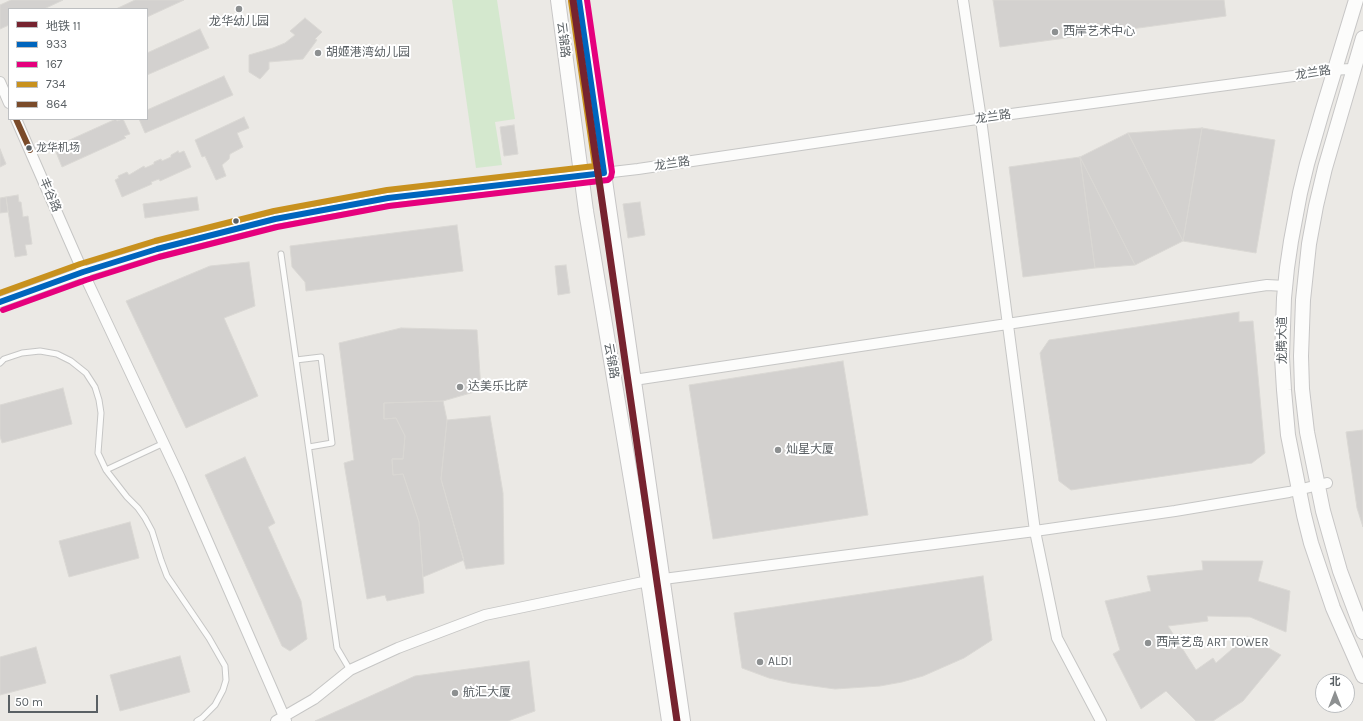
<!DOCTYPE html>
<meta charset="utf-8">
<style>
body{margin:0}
#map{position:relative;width:1363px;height:721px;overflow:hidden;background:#ebe9e5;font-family:Karla,"Noto Sans SC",sans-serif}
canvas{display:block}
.legend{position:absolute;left:8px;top:8px;width:140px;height:112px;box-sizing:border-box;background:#fff;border:1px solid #bdbfc1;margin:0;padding:5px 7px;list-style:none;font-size:12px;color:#5a6064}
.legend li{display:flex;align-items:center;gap:8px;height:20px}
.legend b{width:20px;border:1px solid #bdbfc1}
.north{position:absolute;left:1315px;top:673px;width:40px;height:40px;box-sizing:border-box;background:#fff;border:1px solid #bdbfc1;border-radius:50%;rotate:0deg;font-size:11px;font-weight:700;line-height:16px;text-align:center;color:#5a6064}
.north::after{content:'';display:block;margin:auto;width:14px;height:18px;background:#8d9091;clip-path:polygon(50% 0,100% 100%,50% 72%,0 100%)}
.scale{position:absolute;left:8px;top:695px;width:90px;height:18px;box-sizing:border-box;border:2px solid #5a6064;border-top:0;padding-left:5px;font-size:12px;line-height:14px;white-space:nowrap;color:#5a6064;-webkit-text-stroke:3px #fff;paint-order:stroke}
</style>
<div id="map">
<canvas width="1363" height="721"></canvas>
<ul class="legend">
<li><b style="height:5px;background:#76232f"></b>地铁 11</li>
<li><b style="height:5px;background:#0065bd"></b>933</li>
<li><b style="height:5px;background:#e5007d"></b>167</li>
<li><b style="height:5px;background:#c8911e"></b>734</li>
<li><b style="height:5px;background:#7a4b2a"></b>864</li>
</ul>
<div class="north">北</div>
<div class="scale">50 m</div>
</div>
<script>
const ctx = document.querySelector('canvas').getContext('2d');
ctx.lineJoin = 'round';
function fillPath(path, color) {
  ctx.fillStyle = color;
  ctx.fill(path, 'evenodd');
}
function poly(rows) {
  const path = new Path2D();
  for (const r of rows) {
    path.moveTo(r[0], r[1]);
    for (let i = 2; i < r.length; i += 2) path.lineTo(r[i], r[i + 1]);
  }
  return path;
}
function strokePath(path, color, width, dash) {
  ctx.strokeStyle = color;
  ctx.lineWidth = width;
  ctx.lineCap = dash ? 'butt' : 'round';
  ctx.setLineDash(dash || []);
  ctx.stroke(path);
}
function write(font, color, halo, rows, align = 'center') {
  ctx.font = font + ' Karla,"Noto Sans SC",sans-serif';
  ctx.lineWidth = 4;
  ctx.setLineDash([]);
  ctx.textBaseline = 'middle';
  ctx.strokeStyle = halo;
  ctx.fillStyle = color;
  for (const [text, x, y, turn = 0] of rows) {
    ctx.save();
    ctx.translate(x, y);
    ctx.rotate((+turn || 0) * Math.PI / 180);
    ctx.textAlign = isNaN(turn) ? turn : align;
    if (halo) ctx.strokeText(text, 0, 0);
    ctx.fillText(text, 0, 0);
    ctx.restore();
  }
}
fillPath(poly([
 [452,0,497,0,515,119,495,122,502,165,476,168]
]), '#d4e8ce');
const building = poly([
 [11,0,63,0,44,9,9,9,9,25,0,29,0,5,11,0],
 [135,0,184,0,147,17,147,9,116,9,135,0],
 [993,0,1224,0,1226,16,1000,47,993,0],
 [305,18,322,32,315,39,317,40,303,59,269,62,269,69,260,79,249,72,249,55,273,48,285,43,295,35,290,31,305,18],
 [200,29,209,48,147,75,147,53,200,29],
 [224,76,233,95,145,133,139,119,147,119,147,110,224,76],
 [244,117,249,128,237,133,243,147,230,154,229,159,222,165,226,176,216,180,205,156,202,157,195,140,244,117],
 [116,119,117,121,123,119,130,134,124,136,126,138,62,167,54,147,116,119],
 [514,125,518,154,504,156,500,127,514,125],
 [1202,128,1275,140,1256,253,1183,241,1202,128],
 [1202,128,1183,241,1128,133,1202,128],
 [1128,133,1183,241,1135,265,1080,157,1128,133],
 [0,149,6,164,0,167,0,149],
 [178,151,179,153,184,151,191,167,160,181,159,179,151,182,152,184,122,197,115,180,119,178,118,176,127,172,129,175,144,166,145,168,154,164,154,162,161,159,162,161,171,157,171,155,178,151],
 [1080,157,1095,268,1023,277,1009,167,1080,157],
 [1080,157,1135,265,1095,268,1080,157],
 [18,195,19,202,21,202,23,217,28,216,32,244,25,245,27,255,15,257,6,197,18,195],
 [6,197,8,212,0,213,0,198,6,197],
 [197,197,199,210,145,218,143,204,197,197],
 [640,202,645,235,628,238,623,204,640,202],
 [457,225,463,271,306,291,305,282,292,267,290,246,457,225],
 [249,262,255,306,224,318,258,396,186,428,126,301,210,266,249,262],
 [566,265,570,293,558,295,555,266,566,265],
 [1239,312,1239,322,1253,321,1265,453,1252,463,1071,490,1059,481,1040,353,1049,340,1239,312],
 [401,328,477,330,481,390,443,401,384,403,384,419,396,418,405,436,403,459,392,459,393,475,403,474,419,522,424,593,387,601,385,595,367,599,344,463,354,460,339,343,401,328],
 [843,361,868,515,713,539,689,385,843,361],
 [63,388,72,424,2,443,0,436,0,405,63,388],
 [443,401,447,420,441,479,464,560,423,577,419,522,403,474,393,475,392,459,403,459,405,436,396,418,384,419,384,403,443,401],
 [490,416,503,493,504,564,466,569,441,479,447,420,490,416],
 [1363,430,1363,527,1357,508,1346,432,1363,430],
 [245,457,275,523,268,527,301,601,307,639,290,651,282,646,205,475,245,457],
 [130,522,139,558,69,577,59,541,130,522],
 [1202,561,1263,561,1258,581,1290,591,1286,632,1250,617,1207,616,1208,621,1168,626,1196,670,1213,658,1216,663,1247,636,1281,655,1243,701,1213,721,1196,721,1166,691,1141,709,1113,654,1120,650,1105,601,1151,591,1147,576,1203,570,1202,561],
 [983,576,992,640,964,658,923,676,902,682,880,686,835,689,791,683,769,678,742,668,734,613,983,576],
 [36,647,46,683,0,695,0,657,36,647],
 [180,656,190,692,120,711,110,675,180,656],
 [529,661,535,711,508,721,315,721,415,676,529,661]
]);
fillPath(building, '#d3d1cf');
strokePath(building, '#dad8d4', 1);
const service = poly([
 [281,254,337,648,350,670],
 [296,360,321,357,332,443,309,447],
 [0,363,4,359,22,353,40,351,57,354,71,361,86,373,95,387,99,400,101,413,98,453,106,470,127,497,138,508,145,518,152,531,161,560,167,576,209,638,225,666,226,680,223,690,215,705,202,718,197,721],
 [106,470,164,443]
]);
const minor = poly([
 [963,0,981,119,1035,531,1057,638,1101,721],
 [0,82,9,103],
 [16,119,83,272,180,478,286,721],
 [0,302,83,272,157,249,275,219,388,198,638,169,1004,115,1301,75,1323,70,1354,69],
 [634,380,1267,285,1285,286],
 [276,721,314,699,350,670,398,648,485,615,648,581,1035,531,1175,511,1289,492,1327,483]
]);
const secondary = poly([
 [558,0,586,211,648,581,669,721],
 [579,0,683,721],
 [1356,0,1322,112,1307,164,1300,193,1291,241,1287,268,1284,298,1282,357,1284,390,1288,435,1304,515,1311,543,1333,608,1363,676],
 [1363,38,1325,168,1316,206,1309,244,1303,300,1301,356,1302,389,1307,432,1323,511,1340,571,1363,632]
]);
strokePath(service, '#c6c6c5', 7);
strokePath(minor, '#c6c6c5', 12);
strokePath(secondary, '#c7c6c6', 16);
strokePath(service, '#fcfcfb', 5);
strokePath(minor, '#fcfcfb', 10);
strokePath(secondary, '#fcfcfb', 14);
strokePath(poly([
 [0,302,83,272,157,249,275,219,388,198,604,173,579,0]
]), '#0065bd', 6);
strokePath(poly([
 [3,310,86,280,159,257,277,227,389,206,608,180,611,177,612,172,587,0]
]), '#e5007d', 6);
strokePath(poly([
 [0,293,80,264,155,241,274,211,387,190,595,166,571,1]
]), '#c8911e', 6);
strokePath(poly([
 [16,119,30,150]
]), '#7a4b2a', 6);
strokePath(poly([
 [573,0,677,721]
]), '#76232f', 7);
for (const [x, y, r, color] of [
 [239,9,4,"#8d9091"],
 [1055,32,4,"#8d9091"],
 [318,53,4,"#8d9091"],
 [29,148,3.5,"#5a6064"],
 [236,221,3.5,"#5a6064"],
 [460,387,4,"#8d9091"],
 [778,450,4,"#8d9091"],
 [1148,643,4,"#8d9091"],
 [760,662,4,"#8d9091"],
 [455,693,4,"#8d9091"]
]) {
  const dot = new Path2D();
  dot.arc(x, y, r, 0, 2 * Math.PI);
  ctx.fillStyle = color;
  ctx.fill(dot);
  strokePath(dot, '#fff', 1.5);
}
write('11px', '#5a6064', '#fff', [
 ["龙华机场",36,148]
], 'left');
write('12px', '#5a6064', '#fff', [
 ["龙华幼儿园",239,22,"center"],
 ["西岸艺术中心",1063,32],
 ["胡姬港湾幼儿园",326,53],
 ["达美乐比萨",468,387],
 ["灿星大厦",786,450],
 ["西岸艺岛 ART TOWER",1156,643],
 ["ALDI",768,662],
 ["航汇大厦",463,693]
], 'left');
write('12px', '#5a6064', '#fff', [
 ["云锦路",563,40,83],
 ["龙兰路",1313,73,-9],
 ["龙兰路",993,117,-8],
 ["龙兰路",672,164,-8],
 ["丰谷路",50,195,67],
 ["龙腾大道",1283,340,-90],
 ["云锦路",611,361,80]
]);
</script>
